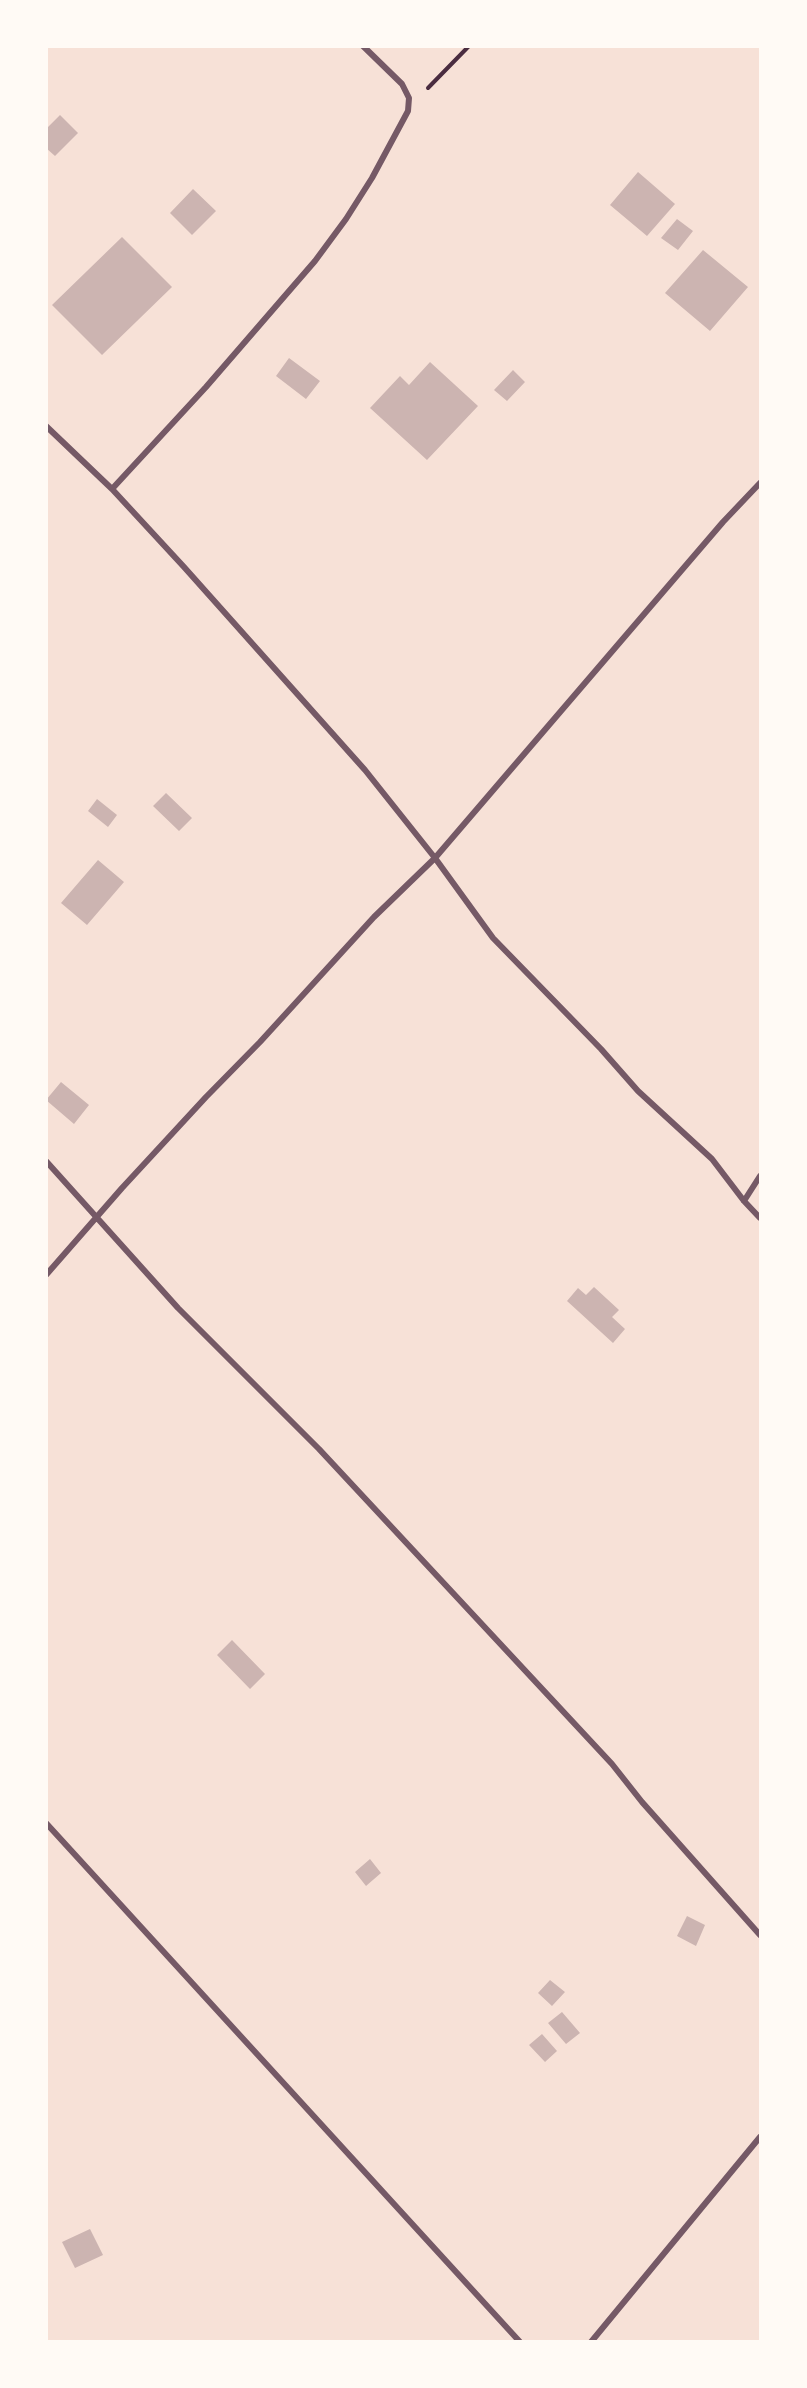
<!DOCTYPE html>
<style>
body{margin:0}
#map{position:relative;width:807px;height:2388px;overflow:hidden;background:#f7e1d7;font-family:Karla,sans-serif}
canvas{display:block}
.frame{position:absolute;inset:0;border:48px solid #fffaf5;pointer-events:none}
</style>
<div id="map">
<canvas width="807" height="2388"></canvas>
<div class="frame"></div>
</div>
<script>
const ctx = document.querySelector('canvas').getContext('2d');
ctx.lineJoin = 'round';
function fillPath(path, color) {
  ctx.fillStyle = color;
  ctx.fill(path, 'evenodd');
}
function poly(rows) {
  const path = new Path2D();
  for (const r of rows) {
    path.moveTo(r[0], r[1]);
    for (let i = 2; i < r.length; i += 2) path.lineTo(r[i], r[i + 1]);
  }
  return path;
}
function strokePath(path, color, width, dash) {
  ctx.strokeStyle = color;
  ctx.lineWidth = width;
  ctx.lineCap = dash ? 'butt' : 'round';
  ctx.setLineDash(dash || []);
  ctx.stroke(path);
}
fillPath(poly([
 [60,115,78,133,55,156,46,148,46,129],
 [638,172,675,204,647,236,610,205],
 [193,189,216,211,192,235,170,213],
 [677,219,693,231,678,250,661,238],
 [122,237,172,287,102,355,52,305],
 [703,250,748,287,710,331,665,293],
 [289,358,320,381,306,399,276,376],
 [430,362,478,406,427,460,370,408,400,376,409,385],
 [513,370,525,382,507,401,494,390],
 [166,793,192,818,179,831,153,806],
 [97,799,117,815,108,827,88,811],
 [98,860,124,882,87,925,61,903],
 [61,1082,89,1105,74,1124,46,1100],
 [594,1287,619,1310,612,1317,625,1329,613,1343,567,1301,578,1288,586,1295],
 [232,1640,265,1674,250,1689,217,1655],
 [370,1859,381,1873,366,1886,355,1872],
 [687,1916,705,1925,696,1946,677,1936],
 [550,1980,565,1992,552,2006,538,1993],
 [562,2012,580,2033,566,2044,548,2023],
 [542,2034,557,2051,545,2062,529,2045],
 [90,2229,103,2255,75,2268,62,2242]
]), '#ccb4b1');
strokePath(poly([
 [428,88,469,46]
]), '#4a2c40', 4);
strokePath(poly([
 [363,46,402,84,409,98,408,111,372,178,346,219,315,261,206,387,112,489,184,567,365,770,435,858,493,938,601,1049,638,1091,712,1159,744,1201,760,1218],
 [46,426,112,489],
 [46,1161,178,1308,319,1449,612,1764,642,1802,760,1935],
 [744,1201,760,1176],
 [46,1275,122,1188,206,1097,260,1042,374,917,435,858,723,522,760,483],
 [46,1823,520,2342],
 [591,2342,760,2137]
]), '#755966', 6);
</script>
